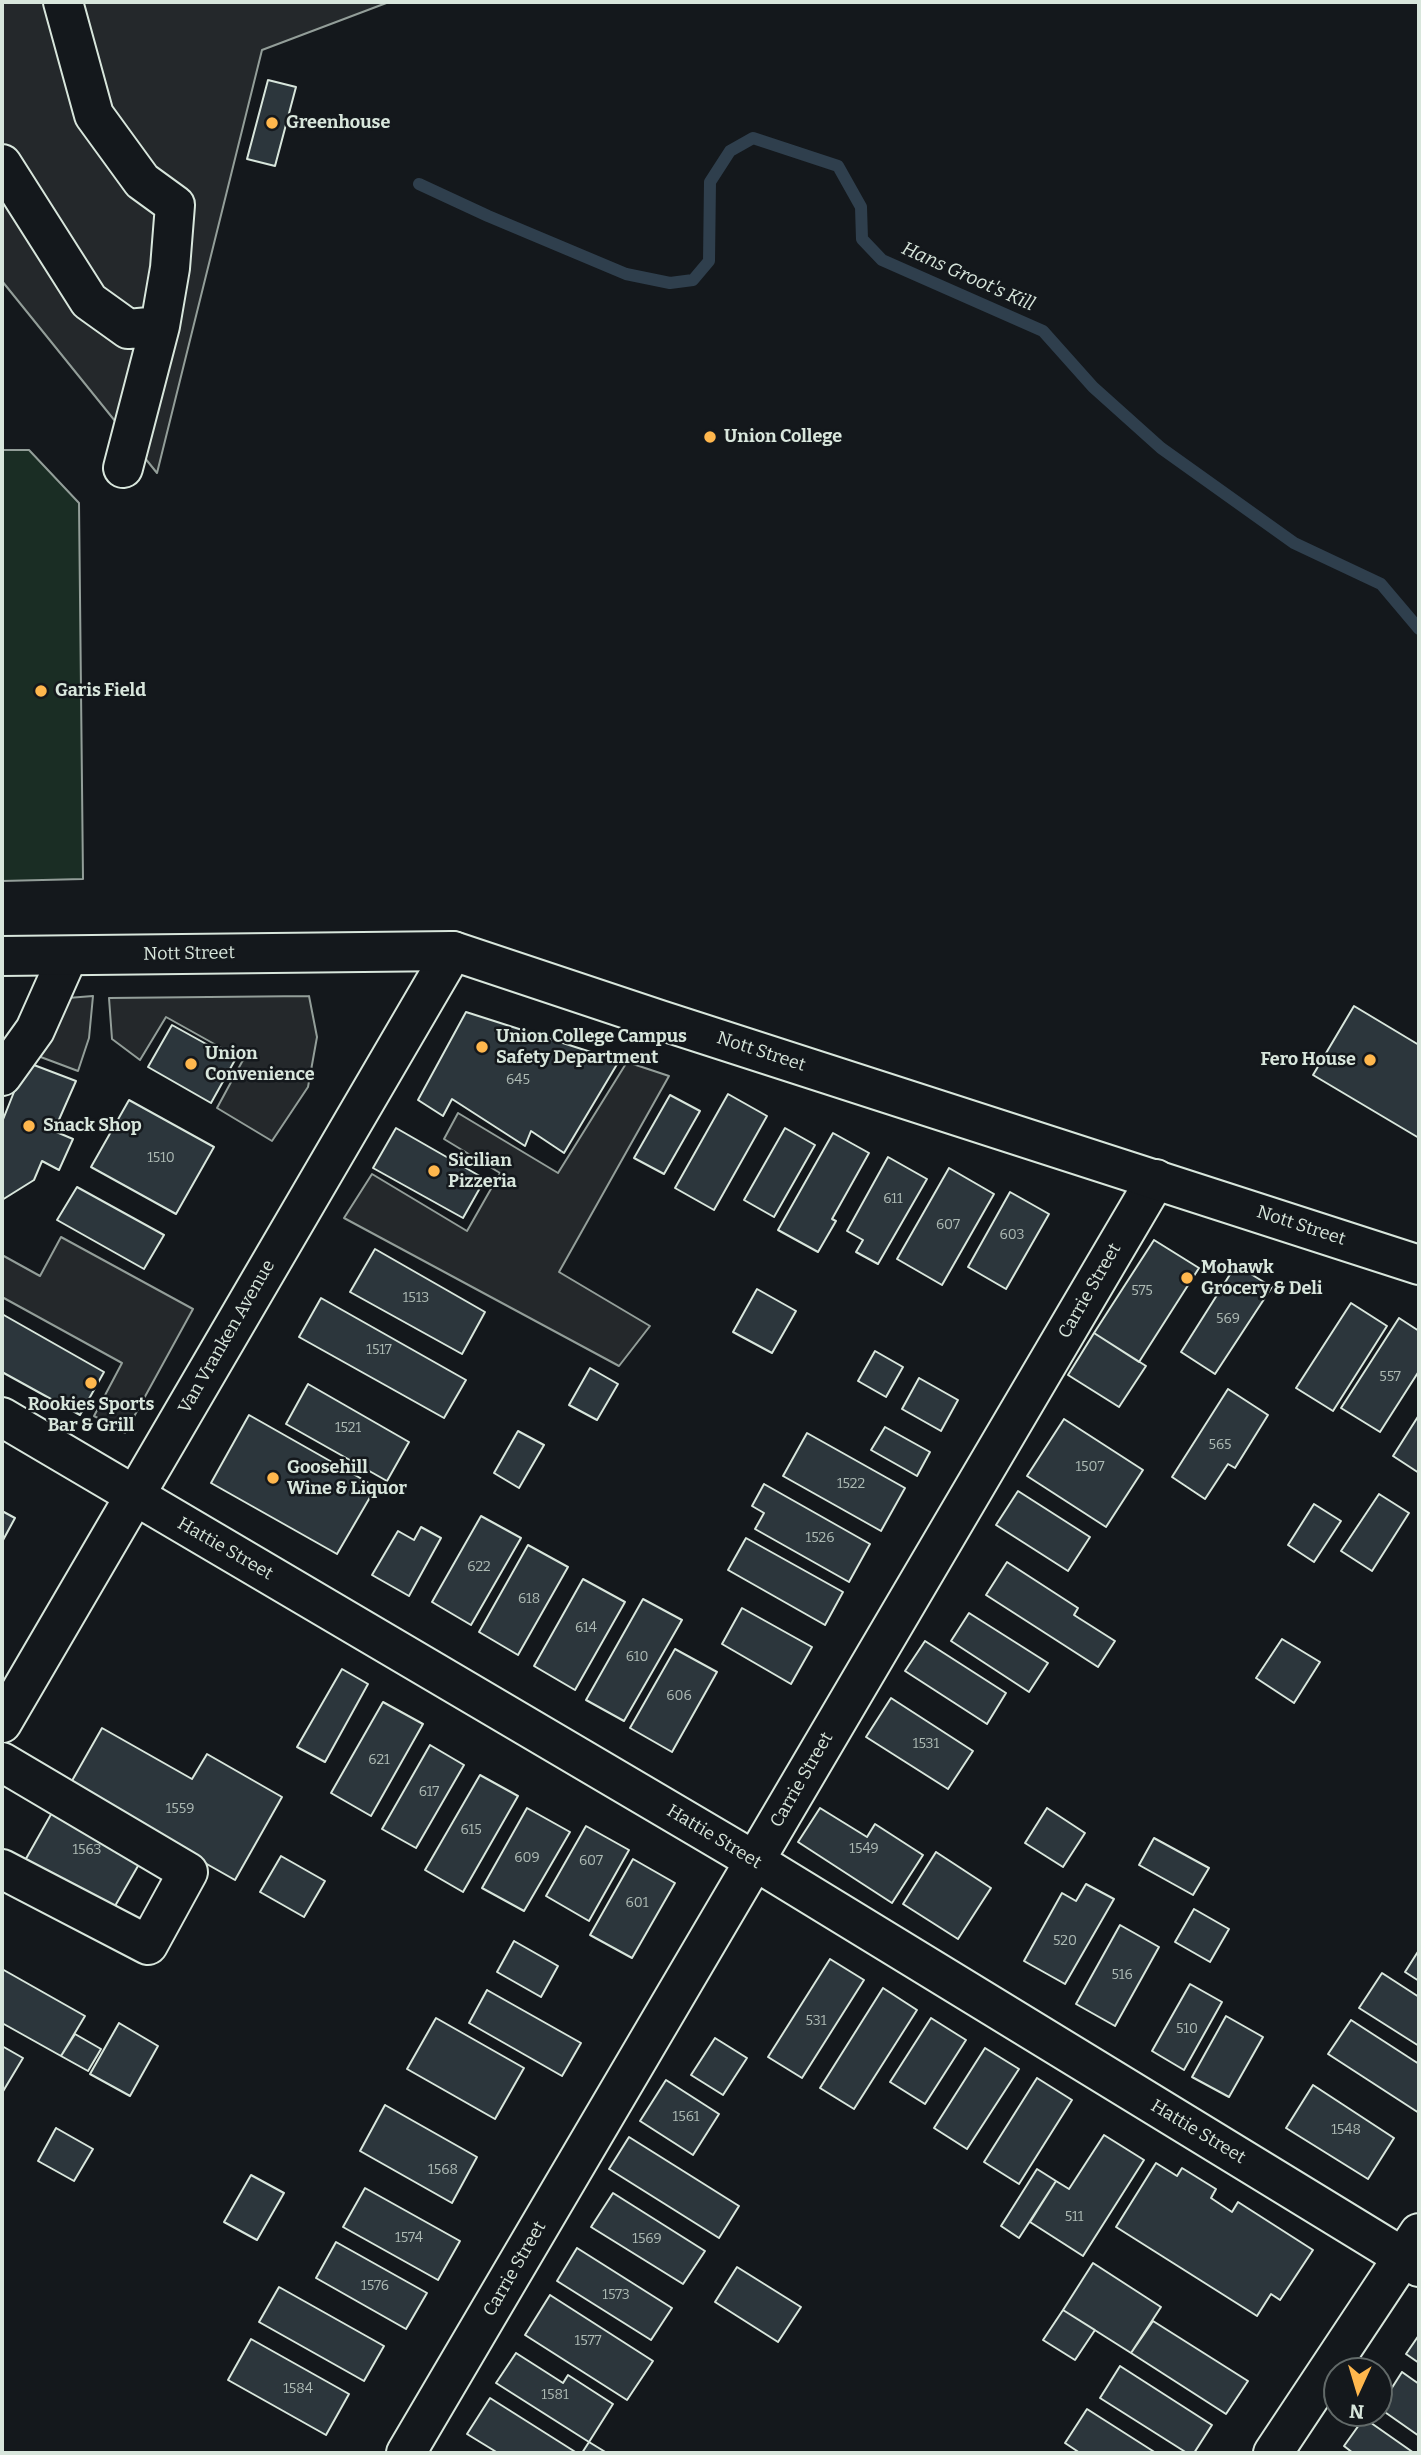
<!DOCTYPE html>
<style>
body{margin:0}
#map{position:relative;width:1421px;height:2455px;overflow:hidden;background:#14181c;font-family:Bitter,serif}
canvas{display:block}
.frame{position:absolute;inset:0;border:4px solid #d8e6dc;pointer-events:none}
.north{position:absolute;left:1323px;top:2357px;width:70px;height:70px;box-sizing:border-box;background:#14181c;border:2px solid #626a69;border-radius:50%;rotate:184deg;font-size:19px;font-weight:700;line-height:28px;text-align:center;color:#d8e6dc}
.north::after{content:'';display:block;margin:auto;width:24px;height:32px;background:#ffb74d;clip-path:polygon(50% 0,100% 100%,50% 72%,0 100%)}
</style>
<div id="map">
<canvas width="1421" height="2455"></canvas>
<div class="frame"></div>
<div class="north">N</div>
</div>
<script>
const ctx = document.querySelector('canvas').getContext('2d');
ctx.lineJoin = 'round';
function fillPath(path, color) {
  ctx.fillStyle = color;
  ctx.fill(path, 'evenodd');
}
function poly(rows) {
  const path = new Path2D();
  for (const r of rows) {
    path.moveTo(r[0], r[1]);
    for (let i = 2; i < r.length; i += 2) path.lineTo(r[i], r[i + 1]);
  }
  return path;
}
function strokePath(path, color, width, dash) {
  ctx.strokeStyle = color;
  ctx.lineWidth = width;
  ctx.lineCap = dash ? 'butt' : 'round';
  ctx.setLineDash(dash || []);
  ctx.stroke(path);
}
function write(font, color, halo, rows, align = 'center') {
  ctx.font = font + ' Bitter,serif';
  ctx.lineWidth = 5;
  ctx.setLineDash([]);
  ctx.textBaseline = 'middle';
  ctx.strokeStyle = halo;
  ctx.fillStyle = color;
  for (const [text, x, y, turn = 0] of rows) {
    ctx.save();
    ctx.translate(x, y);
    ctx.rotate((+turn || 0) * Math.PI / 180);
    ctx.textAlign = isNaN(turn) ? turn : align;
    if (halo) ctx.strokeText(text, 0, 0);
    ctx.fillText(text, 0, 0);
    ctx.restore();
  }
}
const green = poly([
 [2,450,29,450,79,503,83,879,2,881,2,450]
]);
fillPath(green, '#1a2d24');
strokePath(green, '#939e99', 2);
const parking = poly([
 [2,2,389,2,262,50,157,473,2,281,2,2],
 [93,996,89,1038,78,1071,30,1053,55,999,93,996],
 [309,996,317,1037,308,1087,272,1141,217,1108,243,1060,166,1017,140,1060,112,1039,109,998,309,996],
 [627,1062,669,1076,559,1272,650,1326,619,1366,344,1218,372,1174,467,1231,500,1173,444,1139,458,1113,558,1173,627,1062],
 [61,1237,193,1309,125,1433,94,1416,122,1363,2,1297,2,1255,40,1276,61,1237]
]);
fillPath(parking, '#24282b');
strokePath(parking, '#939e99', 2);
strokePath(poly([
 [419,184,488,216,626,274,670,283,693,280,709,261,710,182,730,151,753,138,838,166,861,207,862,239,882,260,1043,331,1093,387,1161,448,1294,543,1381,584,1419,629]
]), '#2f3f4d', 12);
const building = poly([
 [268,80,296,87,275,166,247,159,268,80],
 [1354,1006,1419,1045,1419,1138,1313,1075,1354,1006],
 [466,1012,619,1061,564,1153,531,1131,525,1146,452,1099,443,1116,418,1100,466,1012],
 [172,1025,235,1060,211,1103,148,1067,172,1025],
 [26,1062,76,1081,54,1131,73,1139,59,1170,42,1161,34,1180,2,1200,2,1122,26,1062],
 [728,1094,767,1116,714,1210,675,1188,728,1094],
 [670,1095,700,1111,664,1174,634,1158,670,1095],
 [129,1100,214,1147,176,1214,91,1167,129,1100],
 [396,1128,485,1179,463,1218,373,1168,396,1128],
 [785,1128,815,1145,774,1217,744,1200,785,1128],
 [833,1133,869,1153,832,1219,836,1221,818,1252,778,1230,833,1133],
 [888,1157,927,1179,878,1264,856,1252,863,1240,847,1231,888,1157],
 [949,1168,994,1194,942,1285,897,1259,949,1168],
 [77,1187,164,1235,144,1269,57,1220,77,1187],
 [1010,1192,1049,1214,1006,1289,968,1267,1010,1192],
 [1154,1240,1199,1268,1139,1362,1094,1333,1154,1240],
 [375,1249,485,1312,462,1354,350,1292,375,1249],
 [1236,1265,1272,1287,1215,1374,1181,1352,1236,1265],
 [757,1289,796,1311,772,1353,733,1332,757,1289],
 [321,1298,466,1380,444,1418,299,1337,321,1298],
 [1351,1303,1387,1326,1333,1411,1296,1388,1351,1303],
 [2,1314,104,1372,80,1415,2,1372,2,1314],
 [1399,1318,1419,1331,1419,1371,1380,1432,1341,1408,1399,1318],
 [1094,1333,1146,1366,1119,1407,1068,1375,1094,1333],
 [875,1351,903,1367,886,1397,858,1381,875,1351],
 [590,1368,618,1384,597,1420,569,1405,590,1368],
 [919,1378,958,1400,941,1431,902,1409,919,1378],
 [308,1384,409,1442,387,1481,286,1424,308,1384],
 [1228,1389,1268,1415,1235,1468,1228,1464,1205,1499,1172,1477,1228,1389],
 [249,1415,376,1487,337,1554,211,1483,249,1415],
 [1419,1415,1419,1473,1393,1456,1419,1415],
 [1064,1419,1143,1470,1106,1527,1027,1476,1064,1419],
 [885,1427,930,1452,917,1476,871,1450,885,1427],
 [518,1431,544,1445,519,1488,494,1473,518,1431],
 [807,1433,905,1488,881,1531,783,1476,807,1433],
 [764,1484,870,1544,849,1582,755,1529,764,1513,752,1506,764,1484],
 [1018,1491,1090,1537,1068,1571,996,1525,1018,1491],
 [1379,1494,1409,1513,1372,1571,1341,1551,1379,1494],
 [1314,1504,1341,1521,1314,1562,1288,1545,1314,1504],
 [2,1511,15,1518,2,1542,2,1511],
 [481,1516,521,1538,471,1625,432,1602,481,1516],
 [421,1527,441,1538,409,1596,372,1575,398,1531,414,1540,421,1527],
 [746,1538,843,1592,825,1625,728,1570,746,1538],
 [528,1545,568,1567,518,1655,479,1632,528,1545],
 [1007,1562,1078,1608,1074,1615,1115,1641,1098,1667,986,1595,1007,1562],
 [583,1579,625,1602,575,1690,534,1666,583,1579],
 [643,1599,682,1620,624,1721,586,1700,643,1599],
 [742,1608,812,1647,791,1684,722,1644,742,1608],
 [969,1613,1048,1663,1029,1692,951,1641,969,1613],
 [1282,1639,1320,1662,1294,1703,1256,1678,1282,1639],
 [925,1641,1006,1693,987,1724,905,1671,925,1641],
 [675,1649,717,1672,672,1752,630,1728,675,1649],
 [342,1669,368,1684,325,1762,297,1747,342,1669],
 [891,1698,973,1751,948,1789,866,1737,891,1698],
 [383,1702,423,1724,371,1816,331,1793,383,1702],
 [102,1728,192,1779,207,1754,282,1797,235,1880,69,1786,102,1728],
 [430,1745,464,1765,416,1848,382,1829,430,1745],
 [480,1775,518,1796,463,1892,425,1870,480,1775],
 [58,1802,146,1852,111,1913,23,1864,58,1802],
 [527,1808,570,1832,524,1911,482,1888,527,1808],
 [820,1808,867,1837,875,1824,923,1855,892,1903,798,1842,820,1808],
 [1047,1808,1085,1833,1063,1867,1025,1843,1047,1808],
 [586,1826,629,1850,589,1921,546,1896,586,1826],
 [1154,1838,1209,1868,1193,1895,1139,1865,1154,1838],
 [936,1852,991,1888,958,1939,903,1904,936,1852],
 [281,1856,325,1881,304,1917,260,1892,281,1856],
 [633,1859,675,1883,632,1958,590,1935,633,1859],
 [1086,1884,1114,1899,1065,1984,1024,1961,1062,1893,1076,1901,1086,1884],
 [1194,1909,1229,1929,1210,1962,1175,1942,1194,1909],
 [1120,1925,1159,1947,1115,2026,1076,2004,1120,1925],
 [514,1941,558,1966,541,1997,497,1972,514,1941],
 [1419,1950,1419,1981,1405,1972,1419,1950],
 [830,1959,864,1980,802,2078,768,2057,830,1959],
 [2,1969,85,2016,61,2056,2,2023,2,1969],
 [1382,1973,1419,1997,1419,2046,1359,2008,1382,1973],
 [1190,1984,1222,2002,1184,2070,1152,2051,1190,1984],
 [883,1988,917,2010,854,2109,820,2088,883,1988],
 [487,1990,581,2043,562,2076,469,2023,487,1990],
 [1226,2016,1263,2037,1229,2097,1192,2077,1226,2016],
 [436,2018,524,2068,495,2119,407,2069,436,2018],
 [931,2018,966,2040,925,2104,890,2082,931,2018],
 [1351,2020,1419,2064,1419,2113,1328,2054,1351,2020],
 [119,2023,158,2046,130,2096,90,2074,119,2023],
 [75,2034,101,2049,88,2071,61,2056,75,2034],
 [715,2038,747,2058,723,2095,691,2075,715,2038],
 [2,2046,23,2058,2,2093,2,2046],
 [985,2048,1019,2069,967,2149,934,2128,985,2048],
 [1037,2078,1072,2100,1019,2184,984,2162,1037,2078],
 [666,2080,719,2114,693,2155,640,2121,666,2080],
 [1313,2085,1394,2138,1368,2179,1286,2128,1313,2085],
 [385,2105,477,2157,452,2203,360,2151,385,2105],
 [56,2128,93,2149,74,2181,38,2161,56,2128],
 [1104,2135,1144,2160,1083,2256,1030,2222,1056,2181,1069,2189,1104,2135],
 [629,2137,739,2206,719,2238,609,2169,629,2137],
 [1156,2163,1177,2176,1182,2168,1216,2189,1211,2198,1232,2212,1238,2202,1313,2250,1280,2300,1271,2294,1257,2316,1116,2227,1156,2163],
 [1037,2169,1056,2181,1019,2238,1001,2226,1037,2169],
 [251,2175,284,2193,257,2240,224,2222,251,2175],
 [365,2188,460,2241,438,2280,343,2227,365,2188],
 [613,2193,705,2251,683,2284,591,2227,613,2193],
 [336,2242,427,2293,406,2329,316,2278,336,2242],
 [577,2248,672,2308,651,2340,557,2281,577,2248],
 [1093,2263,1161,2307,1131,2353,1063,2310,1093,2263],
 [737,2267,801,2307,778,2342,715,2302,737,2267],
 [279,2287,384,2346,364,2381,259,2322,279,2287],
 [550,2295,653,2361,627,2400,525,2335,550,2295],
 [1063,2310,1095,2330,1075,2360,1043,2340,1063,2310],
 [1153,2321,1248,2381,1226,2414,1131,2353,1153,2321],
 [1419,2335,1419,2363,1406,2354,1419,2335],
 [251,2339,349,2394,326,2435,228,2380,251,2339],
 [516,2353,563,2383,568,2375,613,2404,589,2442,496,2383,516,2353],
 [1120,2366,1212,2425,1194,2453,1187,2453,1100,2398,1120,2366],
 [1402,2372,1419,2384,1419,2436,1379,2408,1402,2372],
 [490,2398,577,2453,498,2453,467,2434,490,2398],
 [1087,2409,1156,2453,1080,2453,1065,2443,1087,2409],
 [1364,2418,1414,2453,1353,2453,1344,2446,1364,2418],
 [589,2442,607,2453,582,2453,589,2442]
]);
fillPath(building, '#2c363c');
strokePath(building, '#d8e6dc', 2);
const minor = poly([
 [2,164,89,301,128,329,160,326,170,268,175,205,142,181,94,115,63,2],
 [123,468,160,326],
 [2,1076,35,1030,68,956],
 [2,1417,755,1861,1419,2267],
 [2,1723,453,951],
 [2,1762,188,1872,148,1945,2,1869],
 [406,2453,1156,1179],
 [1273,2453,1419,2233]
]);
const major = poly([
 [2,956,453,951,660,1020,1419,1265]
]);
strokePath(minor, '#d8e6dc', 42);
strokePath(major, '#d8e6dc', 42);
strokePath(minor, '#14181c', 38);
strokePath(major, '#14181c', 38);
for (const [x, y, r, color] of [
 [272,123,7,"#ffb74d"],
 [710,437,7,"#ffb74d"],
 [41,691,7,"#ffb74d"],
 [482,1047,7,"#ffb74d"],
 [1370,1060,7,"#ffb74d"],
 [191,1064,7,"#ffb74d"],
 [29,1126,7,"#ffb74d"],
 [434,1171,7,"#ffb74d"],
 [1187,1278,7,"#ffb74d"],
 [91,1383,7,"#ffb74d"],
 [273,1478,7,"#ffb74d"]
]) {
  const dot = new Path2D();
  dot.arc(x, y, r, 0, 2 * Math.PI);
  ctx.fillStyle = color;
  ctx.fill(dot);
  strokePath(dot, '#14181c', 2.5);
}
write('14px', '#adbab4', null, [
 ["645",518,1080],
 ["1510",161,1158],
 ["611",893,1199],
 ["607",948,1225],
 ["603",1012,1235],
 ["575",1142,1291],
 ["1513",416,1298],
 ["569",1228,1319],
 ["1517",379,1350],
 ["557",1390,1377],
 ["1521",348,1428],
 ["565",1220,1445],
 ["1507",1090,1467],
 ["1522",851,1484],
 ["1526",820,1538],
 ["622",479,1567],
 ["618",529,1599],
 ["614",586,1628],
 ["610",637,1657],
 ["606",679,1696],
 ["1531",926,1744],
 ["621",379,1760],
 ["617",429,1792],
 ["1559",180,1809],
 ["615",471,1830],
 ["1549",864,1849],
 ["1563",87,1850],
 ["609",527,1858],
 ["607",591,1861],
 ["601",637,1903],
 ["520",1065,1941],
 ["516",1122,1975],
 ["531",816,2021],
 ["510",1187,2029],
 ["1561",686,2117],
 ["1548",1346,2130],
 ["1568",443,2170],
 ["511",1074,2217],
 ["1574",409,2238],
 ["1569",647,2239],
 ["1576",375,2286],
 ["1573",616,2295],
 ["1577",588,2341],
 ["1584",298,2389],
 ["1581",555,2395]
]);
write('bold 18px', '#d8e6dc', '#14181c', [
 ["Greenhouse",286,123],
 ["Union College",724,437],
 ["Garis Field",55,691],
 ["Union College Campus",496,1037],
 ["Safety Department",496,1058],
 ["Union",205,1054],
 ["Convenience",205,1075],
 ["Fero House",1356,1060,"right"],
 ["Snack Shop",43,1126],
 ["Sicilian",448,1161],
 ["Pizzeria",448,1182],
 ["Mohawk",1201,1268],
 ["Grocery & Deli",1201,1289],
 ["Rookies Sports",91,1405,"center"],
 ["Bar & Grill",91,1426,"center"],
 ["Goosehill",287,1468],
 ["Wine & Liquor",287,1489]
], 'left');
write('18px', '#d8e6dc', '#14181c', [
 ["Nott Street",189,954,-1],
 ["Nott Street",761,1052,18],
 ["Nott Street",1301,1226,18],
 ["Carrie Street",1090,1291,-60],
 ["Van Vranken Avenue",227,1337,-60],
 ["Hattie Street",225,1549,30],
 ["Carrie Street",802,1780,-60],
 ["Hattie Street",714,1837,31],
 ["Hattie Street",1198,2132,31],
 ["Carrie Street",515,2269,-60]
]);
write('italic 19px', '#d8e6dc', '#14181c', [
 ["Hans Groot's Kill",968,277,24]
]);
</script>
